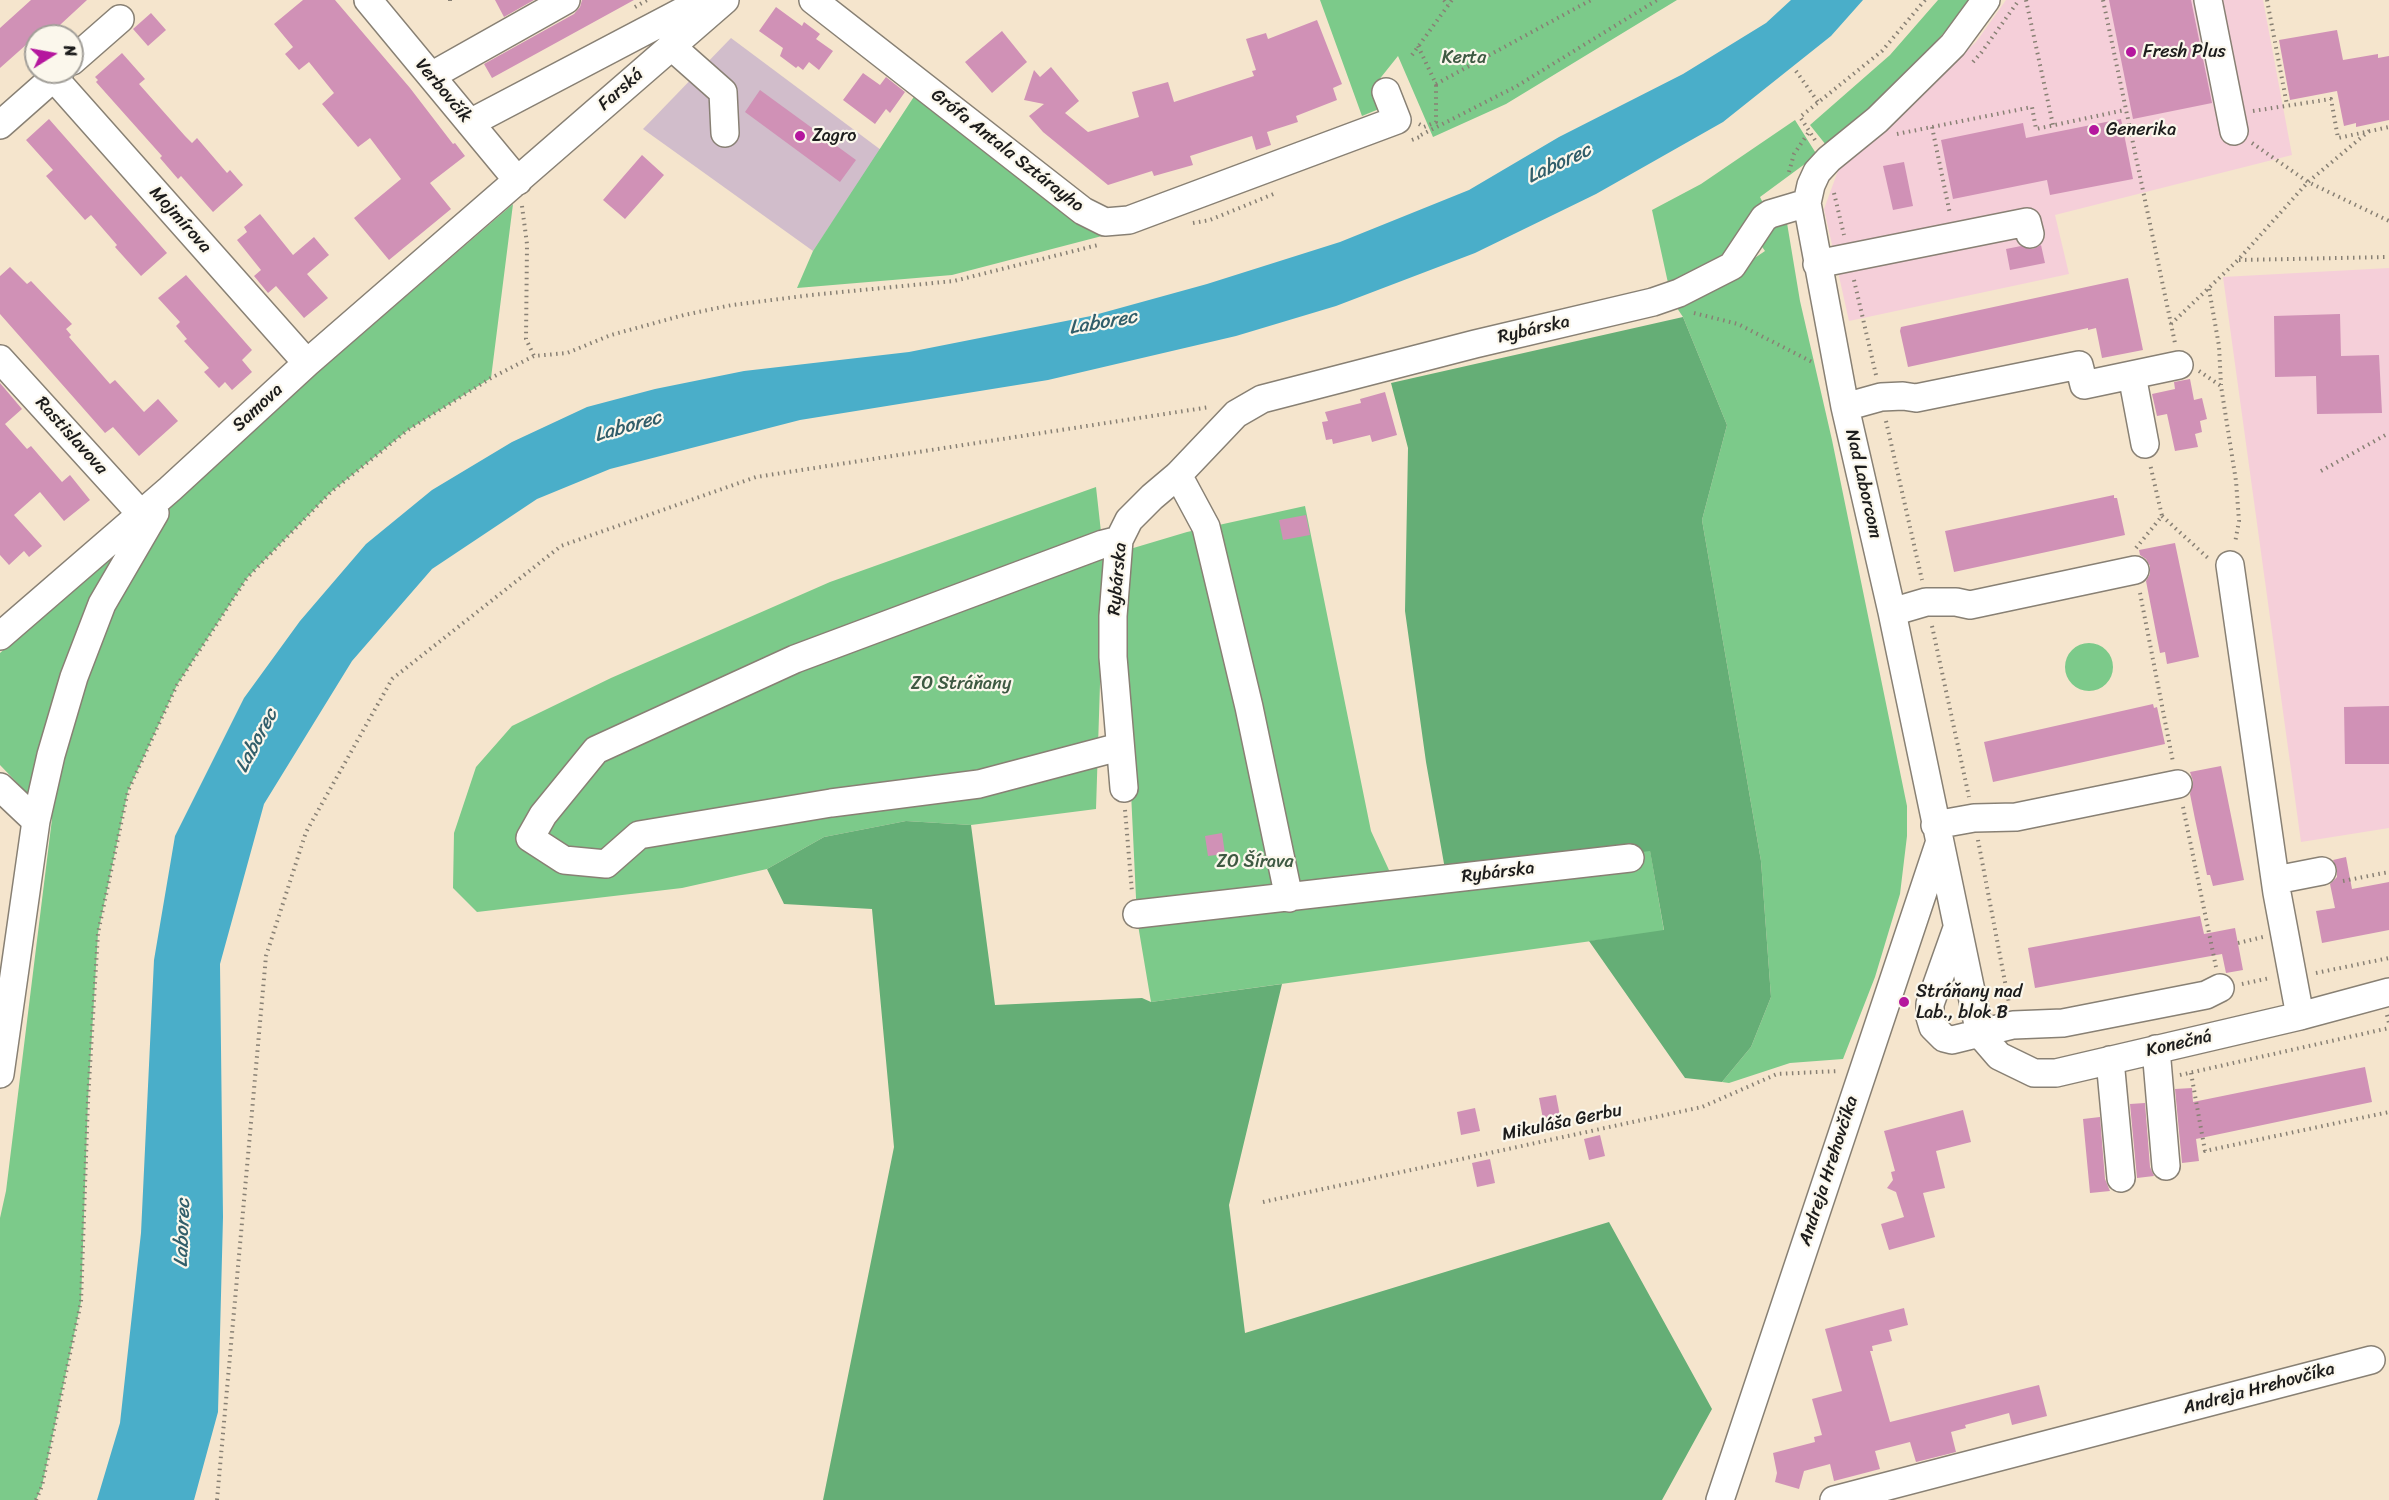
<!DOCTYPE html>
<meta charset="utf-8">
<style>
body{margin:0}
#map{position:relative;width:2389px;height:1500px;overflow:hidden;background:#f5e5cd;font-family:Sriracha,sans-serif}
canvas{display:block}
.north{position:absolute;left:24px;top:24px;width:60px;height:60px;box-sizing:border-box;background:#fbf7ec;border:2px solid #a29f99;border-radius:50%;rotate:79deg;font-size:16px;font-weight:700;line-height:24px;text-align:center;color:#1c1c1c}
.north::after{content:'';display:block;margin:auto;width:21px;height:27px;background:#b5179e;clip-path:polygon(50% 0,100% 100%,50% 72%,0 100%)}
</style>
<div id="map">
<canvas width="2389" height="1500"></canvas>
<div class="north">N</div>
</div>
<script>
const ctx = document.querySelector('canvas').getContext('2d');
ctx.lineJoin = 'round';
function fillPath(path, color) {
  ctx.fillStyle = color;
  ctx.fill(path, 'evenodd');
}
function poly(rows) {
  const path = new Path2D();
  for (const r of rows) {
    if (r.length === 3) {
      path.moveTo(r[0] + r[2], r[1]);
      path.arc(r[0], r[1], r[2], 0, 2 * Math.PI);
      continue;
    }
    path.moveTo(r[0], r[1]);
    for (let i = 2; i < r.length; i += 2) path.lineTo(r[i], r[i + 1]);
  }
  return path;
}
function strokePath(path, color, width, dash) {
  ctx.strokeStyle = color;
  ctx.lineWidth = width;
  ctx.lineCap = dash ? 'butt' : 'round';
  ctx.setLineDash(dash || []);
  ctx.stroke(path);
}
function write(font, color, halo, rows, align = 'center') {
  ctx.font = font + ' Sriracha,sans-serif';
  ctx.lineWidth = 4.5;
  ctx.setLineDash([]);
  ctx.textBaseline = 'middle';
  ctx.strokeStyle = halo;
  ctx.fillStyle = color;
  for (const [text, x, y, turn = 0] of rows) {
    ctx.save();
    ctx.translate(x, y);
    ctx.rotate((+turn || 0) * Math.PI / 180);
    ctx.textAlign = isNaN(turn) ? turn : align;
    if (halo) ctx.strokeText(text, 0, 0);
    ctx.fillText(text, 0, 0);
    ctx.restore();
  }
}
fillPath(poly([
 [2006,0,2263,0,2292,155,2055,215,2069,274,1849,321,1824,209,1839,168,1976,42],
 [2389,268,2389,828,2301,842,2223,277]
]), '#f5cfd9');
fillPath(poly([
 [731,38,881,150,813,251,643,129]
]), '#d1bdcb');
fillPath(poly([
 [1320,0,1677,0,1506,104,1433,137,1398,56,1378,81,1379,109,1362,116],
 [1938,0,1973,0,1900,82,1826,145,1810,125,1890,55],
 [917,92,1102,236,952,275,797,288,813,251],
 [1795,120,1817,155,1760,197,1765,207,1733,258,1670,292,1652,210,1701,184],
 [513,204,491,378,408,430,331,492,247,578,177,685,128,791,98,933,88,1100,81,1302,42,1486,36,1500,0,1500,0,1218,6,1191,52,819,0,765,0,653,208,467],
 [1786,217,1800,301,1832,440,1907,806,1907,836,1900,894,1875,977,1843,1059,1790,1063,1729,1083,1722,1082,1751,1047,1771,997,1761,861,1702,520,1727,425,1683,317,1673,302,1722,280,1765,251,1758,241,1769,224],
 [1096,487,1104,559,1096,809,971,825,906,821,824,837,767,869,682,888,477,912,453,888,454,833,476,767,512,726,611,678,830,582],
 [1305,506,1371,831,1394,881,1650,850,1664,931,1151,1002,1137,919,1126,687,1125,598,1130,549,1187,532],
 [2089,667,24]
]), '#7cca8a');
fillPath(poly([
 [1683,317,1727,425,1702,520,1761,861,1771,997,1751,1047,1722,1082,1685,1078,1589,941,1664,930,1650,851,1446,875,1426,762,1405,611,1408,448,1391,383],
 [906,821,971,825,995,1005,1142,998,1151,1002,1282,984,1229,1205,1245,1333,1609,1222,1712,1409,1662,1500,823,1500,894,1147,872,909,784,904,767,869,824,837]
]), '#65ae76');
fillPath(poly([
 [1791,0,1863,0,1831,36,1723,122,1596,194,1475,253,1336,306,1236,336,1048,380,800,420,610,469,537,499,432,569,352,661,264,804,220,964,223,1217,218,1412,194,1500,97,1500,120,1423,141,1233,154,960,175,836,244,698,300,621,366,544,432,490,512,442,587,407,655,389,744,371,909,352,1091,316,1207,284,1340,242,1469,190,1559,137,1683,74,1766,23]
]), '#4aaec9');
fillPath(poly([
 [31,0,87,0,48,36,36,36,0,68,0,28],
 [303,0,335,0,410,88,453,144,455,143,465,156,430,183,451,209,389,260,354,218,401,179,370,138,358,147,322,104,334,93,309,62,299,70,285,54,293,47,274,24],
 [495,0,534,0,504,17],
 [582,0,634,0,492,78,484,64,574,14,580,7],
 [2109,0,2191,0,2212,103,2133,119],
 [776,7,802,26,804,22,820,34,816,39,833,51,819,70,809,62,803,70,798,66,796,68,780,56,783,48,759,31],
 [151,13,166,30,148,46,133,29],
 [1317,20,1342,84,1333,88,1337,100,1296,116,1298,122,1267,132,1271,145,1256,150,1252,136,1190,156,1193,165,1154,176,1152,171,1108,185,1043,132,1029,116,1044,104,1024,100,1034,70,1040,77,1051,67,1079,101,1065,113,1088,132,1139,117,1132,92,1168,82,1174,102,1254,76,1252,71,1256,70,1246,39,1266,33,1268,39],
 [2337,30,2343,60,2378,54,2378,58,2389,56,2389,120,2356,127,2356,123,2344,126,2337,91,2290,100,2279,40],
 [1002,31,1027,62,992,93,965,62],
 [122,53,145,79,139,84,185,136,192,143,197,138,227,173,230,170,243,185,213,212,181,176,178,179,160,158,162,156,96,82,98,80,95,77],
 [863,73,880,85,886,77,905,92,890,113,886,109,875,124,843,100],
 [760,90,856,160,840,182,745,112],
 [49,119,167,253,141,276,115,247,117,245,91,215,85,220,46,176,53,170,26,140],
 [2121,119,2133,179,2050,195,2047,180,1953,199,1941,140,2023,123,2026,138],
 [642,155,664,175,625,219,603,200],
 [1904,162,1913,206,1893,210,1883,166],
 [260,214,293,255,314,237,329,255,307,274,328,298,304,318,276,286,268,293,254,276,261,270,237,240,247,232,244,227],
 [2041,245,2045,263,2010,270,2006,249,2021,246,2033,249],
 [10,267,27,284,31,281,72,324,66,329,71,335,69,337,110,384,115,380,144,412,158,399,178,421,139,456,113,427,105,433,0,314,0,276],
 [186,275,252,350,242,360,252,372,232,390,225,382,219,388,204,372,209,368,184,341,187,339,176,326,180,322,158,298],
 [2128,278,2143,350,2102,358,2096,328,2088,330,2088,328,1908,367,1900,331,1901,327],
 [2340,314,2341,356,2379,355,2382,413,2317,414,2316,376,2275,377,2274,316],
 [2190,379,2194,400,2202,398,2207,419,2200,421,2202,432,2195,434,2198,447,2175,451,2167,414,2157,416,2152,394,2175,389,2174,382],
 [0,383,22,409,5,424,27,449,31,446,62,482,70,475,90,500,64,521,40,492,14,515,42,546,29,557,24,551,9,565,0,555],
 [1385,392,1397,435,1372,442,1370,435,1333,444,1332,439,1326,440,1322,422,1328,421,1325,412,1361,403,1360,399],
 [2114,495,2114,498,2117,498,2125,535,1954,572,1945,531],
 [1306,515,1310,535,1283,540,1279,520],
 [2175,543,2199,657,2167,664,2165,652,2160,653,2146,581,2150,574,2150,566,2146,559,2140,555,2139,550],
 [2153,704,2154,708,2157,707,2165,744,1993,782,1984,742],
 [2389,706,2389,764,2345,764,2344,707],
 [2221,766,2244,880,2213,886,2210,875,2207,875,2195,819,2190,794,2193,781,2190,772],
 [1222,833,1225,854,1208,856,1205,836],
 [2346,857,2352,889,2389,882,2389,930,2322,943,2316,911,2335,908,2330,884,2337,877,2337,869,2333,860],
 [2200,916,2204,934,2235,928,2243,970,2226,973,2222,954,2035,988,2028,948],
 [2365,1067,2372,1102,2196,1139,2199,1161,2182,1163,2175,1089,2192,1088,2193,1102],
 [1556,1095,1561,1121,1544,1124,1539,1098],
 [2145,1103,2150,1167,2154,1176,2137,1178,2130,1104],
 [1475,1108,1480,1131,1461,1135,1457,1112],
 [1963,1110,1971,1142,1936,1151,1945,1188,1923,1193,1935,1237,1889,1250,1881,1224,1904,1217,1896,1192,1887,1188,1893,1180,1891,1172,1895,1171,1884,1131],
 [2100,1117,2105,1179,2110,1191,2090,1193,2083,1119],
 [1600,1135,1605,1156,1589,1160,1584,1139],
 [1490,1159,1495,1183,1477,1187,1472,1163],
 [1904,1308,1908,1325,1889,1330,1892,1341,1872,1346,1873,1351,1870,1351,1890,1422,2039,1385,2047,1416,2012,1425,2009,1413,1965,1425,1966,1428,1951,1432,1956,1452,1916,1462,1910,1442,1875,1451,1880,1469,1834,1481,1830,1464,1804,1471,1799,1489,1775,1482,1777,1473,1773,1453,1815,1442,1814,1437,1822,1435,1812,1399,1842,1391,1825,1329]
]), '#d091b6');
const minor = poly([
 [368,0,518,181],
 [813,0,1083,211,1105,222,1129,220,1397,120,1386,92],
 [1986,0,1953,45,1877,120,1829,159,1817,172,1811,185,1807,203,1845,407,1892,612,1980,1034,1999,1056,2034,1073,2056,1073,2300,1016,2389,992],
 [2208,0,2234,131],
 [671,46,723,92,725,133],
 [72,61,120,19],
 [431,76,566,0],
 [54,78,307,363],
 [470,123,704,0],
 [0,125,60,72],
 [1817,264,2027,222,2030,234],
 [0,359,141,514],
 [2132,375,2145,444],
 [1845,407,1881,397,1903,396,1916,398,2079,365,2084,385,2179,365],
 [1178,475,1206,527,1249,707,1289,898],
 [2230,565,2277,893,2300,1016],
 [1892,612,1926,602,1956,602,1970,605,2135,570],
 [0,636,170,489,307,363,725,0],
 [1119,747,979,784,831,803,639,835,606,864,564,860,530,838,543,815,596,750,795,659,1103,544,1119,540],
 [0,787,36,821],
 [1124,788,1113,657,1113,616,1119,540,1129,520,1152,497,1178,475,1236,414,1262,399,1475,344,1653,302,1679,293,1732,266,1764,218,1770,214,1807,203],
 [1935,825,1974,818,2016,817,2178,784],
 [2276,880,2322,871],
 [1137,914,1630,858],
 [1957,928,1930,1004,1930,1017,1933,1027,1944,1038,1952,1040,2013,1025,2063,1023,2206,995,2220,988],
 [2156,1049,2166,1166],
 [2110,1060,2121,1178],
 [0,1074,36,821,51,755,74,677,102,604,155,513],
 [1720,1500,1939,844],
 [1834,1500,2371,1360]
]);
strokePath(minor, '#888074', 30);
strokePath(poly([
 [450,0,450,1],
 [1444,0,1448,5],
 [2026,0,2053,125],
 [2103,0,2175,343],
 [2267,0,2287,105],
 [635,7,647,0],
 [1418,46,1436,84,1591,0],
 [1412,55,1452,0],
 [1973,62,1981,53,2019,0],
 [1796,71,1818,102],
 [2253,111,2331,99,2338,138,2389,127],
 [1419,124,1424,127,1436,122,1436,84],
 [1932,127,1950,214],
 [1897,134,2032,107,2036,129,2125,110],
 [1421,135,1517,86,1657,0],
 [1412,140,1422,136],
 [1815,140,1800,117,1882,51,1925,0],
 [2252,143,2308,182,2389,221],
 [1789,172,1794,154,1809,132],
 [1834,193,1844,235],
 [522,206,527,244,526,339,534,356],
 [1193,223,1210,220,1276,193],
 [2239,260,2389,257],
 [1854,280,1876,375],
 [2209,289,2219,346,2221,385],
 [1694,313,1738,324,1814,363],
 [2171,324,2238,260,2308,182,2369,131],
 [2199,371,2221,386,2236,481,2239,521,2235,543],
 [1886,421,1922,580],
 [2321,471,2389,433],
 [2162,516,2208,558],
 [2136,548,2162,516,2150,464],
 [2140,593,2173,762],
 [1932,626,1969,797],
 [2183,807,2216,967],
 [1125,810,1132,892],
 [1978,840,2009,1003],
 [2343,881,2389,872],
 [2238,943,2263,937],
 [2316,973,2389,958],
 [2242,984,2270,978],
 [2387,1015,2389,1023],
 [2191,1073,2205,1151,2389,1112],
 [2180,1075,2389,1028],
 [1263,1202,1702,1107,1777,1074,1838,1071],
 [36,1500,42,1486,81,1302,88,1100,98,933,128,791,177,685,247,578,331,492,408,430,491,378,534,356,567,353,611,335,684,315,732,305,811,295,954,281,1098,245],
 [217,1500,266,956,306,832,392,679,561,546,756,477,1210,407]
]), '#888074', 4, [1.5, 4.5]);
strokePath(minor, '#fff', 27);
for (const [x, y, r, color] of [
 [2131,52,6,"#b5179e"],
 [2094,130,6,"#b5179e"],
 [800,136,6,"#b5179e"],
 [1904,1002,6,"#b5179e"]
]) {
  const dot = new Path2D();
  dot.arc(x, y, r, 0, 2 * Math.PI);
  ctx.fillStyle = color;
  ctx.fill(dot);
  strokePath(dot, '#fbf7ec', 2);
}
write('18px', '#1c1c1c', '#fbf7ec', [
 ["Fresh Plus",2143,52],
 ["Generika",2106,130],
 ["Zagro",812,136],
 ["Stráňany nad",1916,992],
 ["Lab., blok B",1916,1013]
], 'left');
write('18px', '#3e5942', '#fbf7ec', [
 ["Kerta",1464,58],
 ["ZO Stráňany",961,684],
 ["ZO Šírava",1255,862]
]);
write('18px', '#1c1c1c', '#fbf7ec', [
 ["Farská",621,90,-42],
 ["Verbovčík",443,91,50],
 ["Grófa Antala Sztárayho",1007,151,38],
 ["Mojmírova",180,220,48],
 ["Rybárska",1534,330,-13],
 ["Samova",258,408,-43],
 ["Rastislavova",71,436,48],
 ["Nad Laborcom",1863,484,77],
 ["Rybárska",1118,579,-85],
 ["Rybárska",1498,873,-7],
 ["Konečná",2179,1044,-13],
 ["Mikuláša Gerbu",1562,1123,-12],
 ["Andreja Hrehovčíka",1829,1171,-72],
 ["Andreja Hrehovčíka",2259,1389,-15]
]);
write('italic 20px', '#315e6a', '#fbf7ec', [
 ["Laborec",1559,164,-25],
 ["Laborec",1103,323,-10],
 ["Laborec",628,427,-16],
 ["Laborec",257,741,-62],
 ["Laborec",183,1233,-88]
]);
</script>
